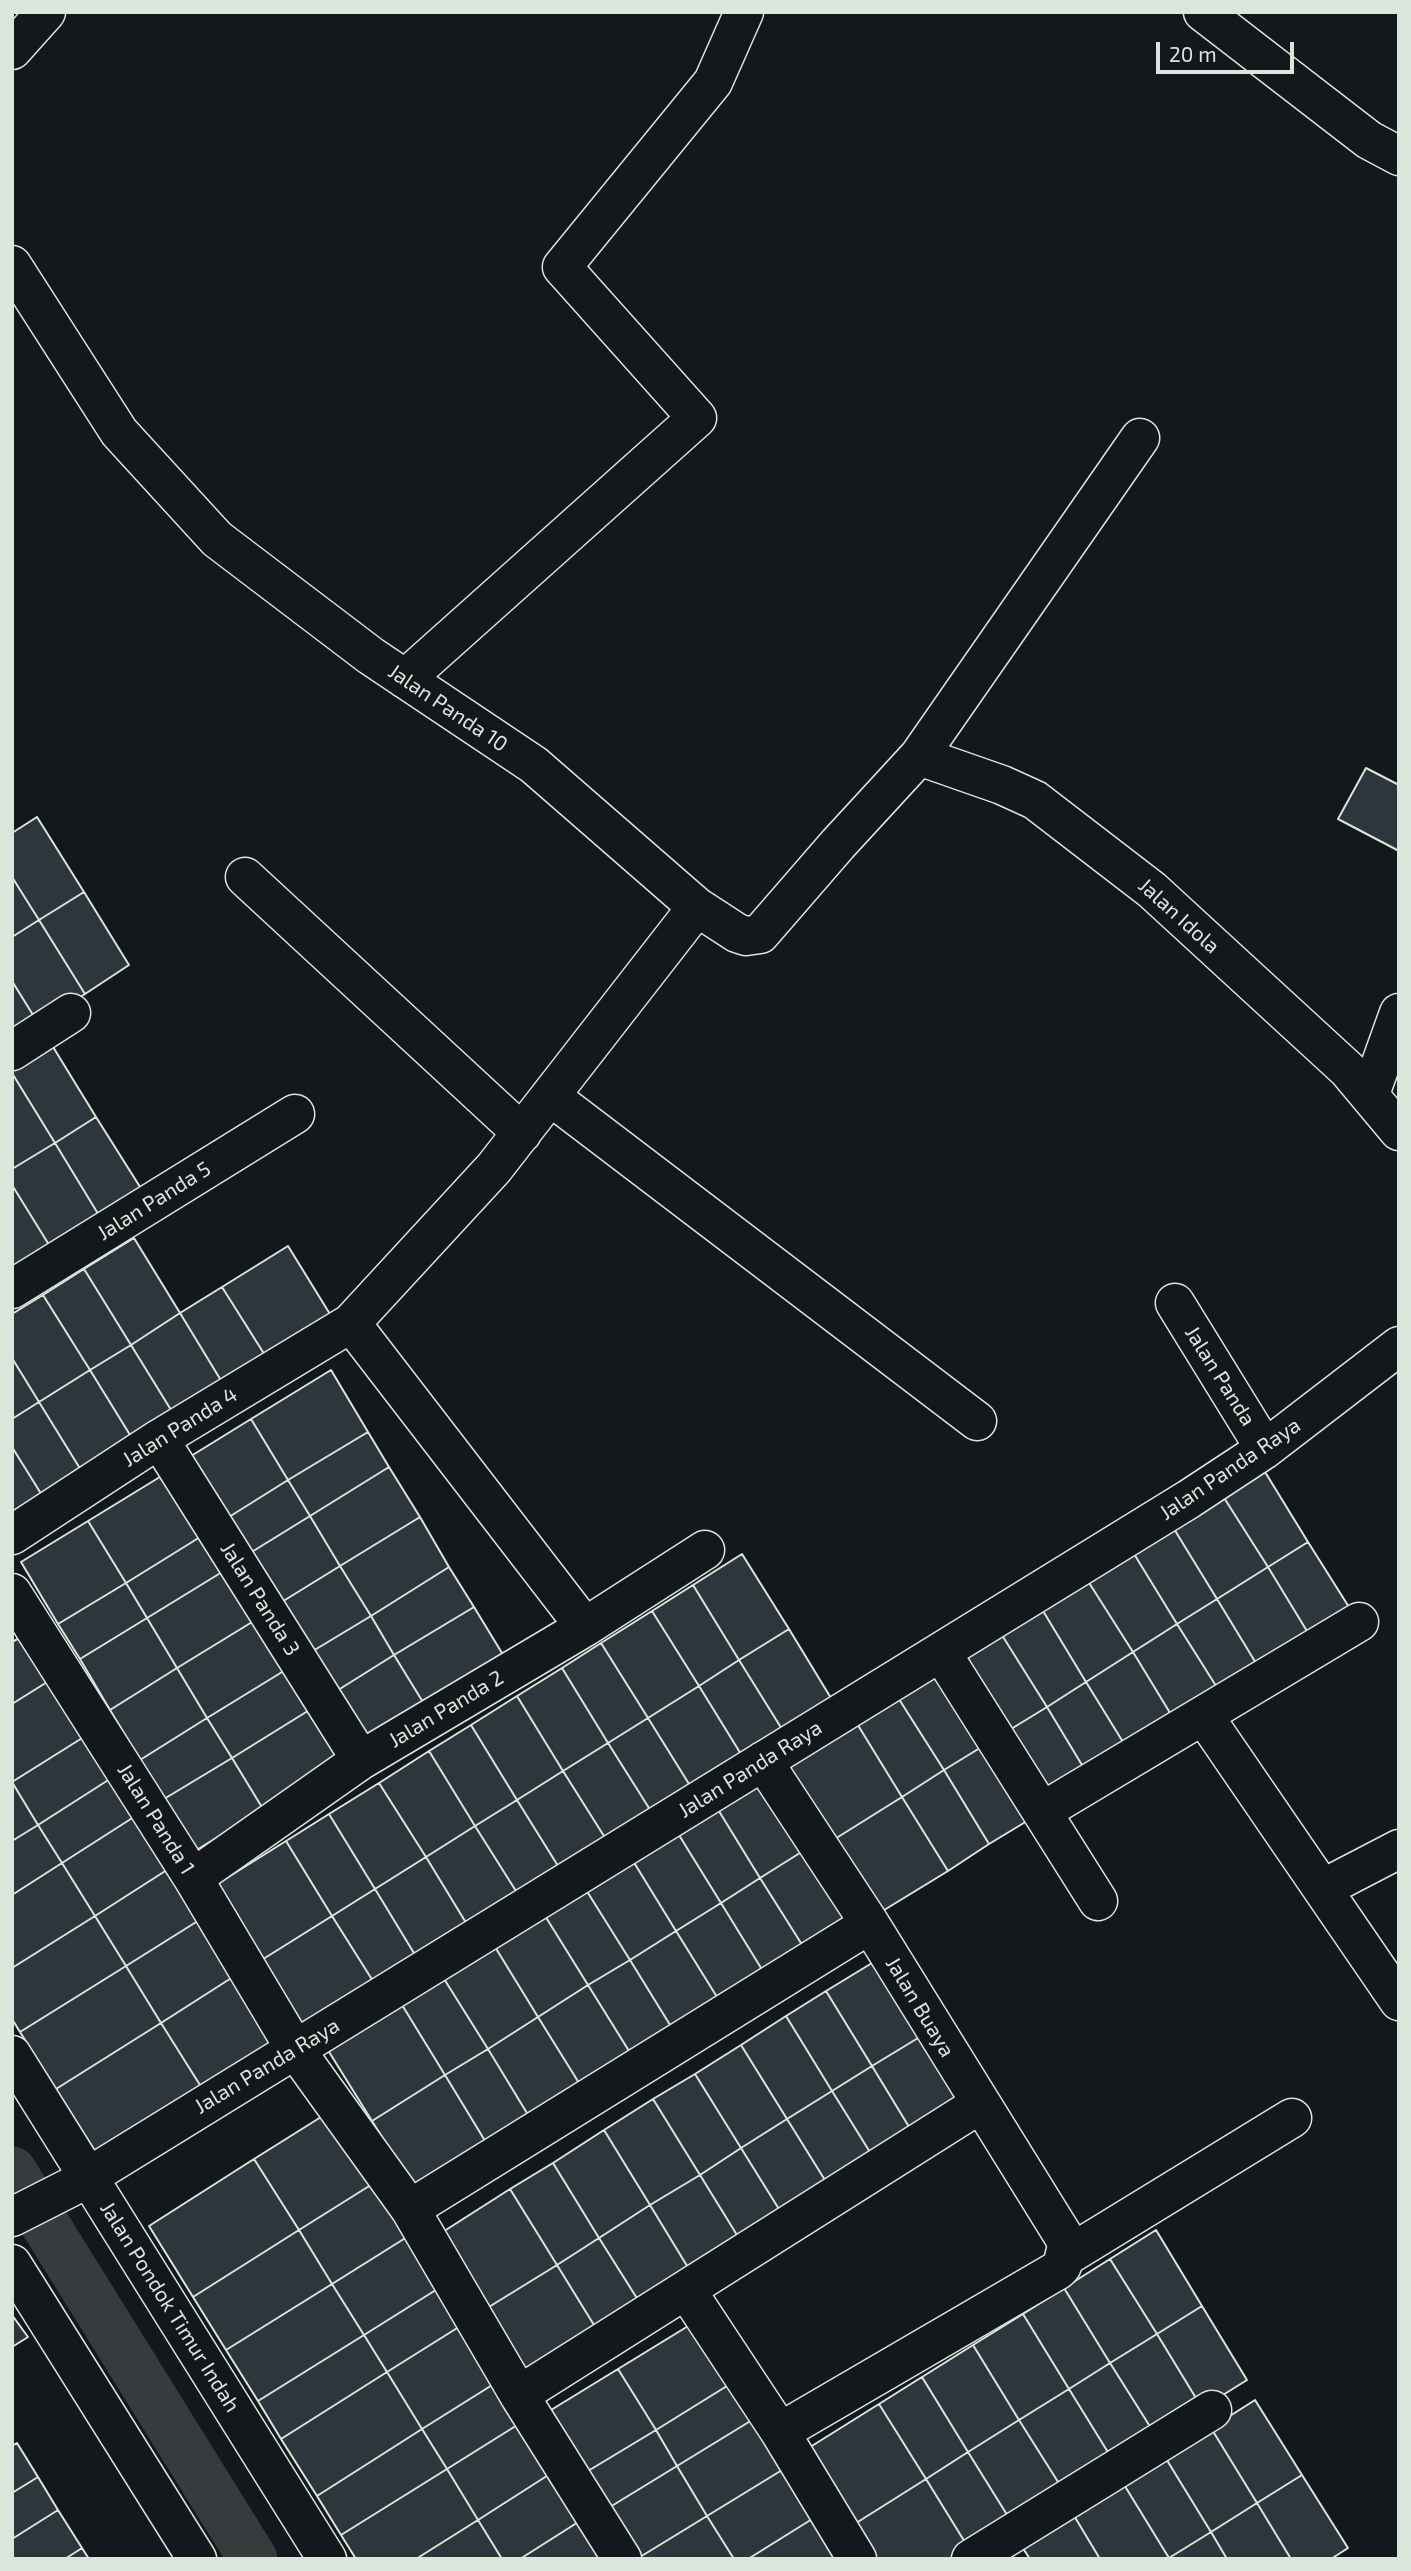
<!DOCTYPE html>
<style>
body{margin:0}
#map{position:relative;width:1411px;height:2571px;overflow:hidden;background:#14181c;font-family:"Exo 2",sans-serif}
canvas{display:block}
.frame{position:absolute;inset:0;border:14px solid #d8e6dc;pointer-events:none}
.scale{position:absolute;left:1156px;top:42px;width:138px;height:32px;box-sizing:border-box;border:4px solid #d8e6dc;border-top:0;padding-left:9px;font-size:21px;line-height:24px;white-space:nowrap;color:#d8e6dc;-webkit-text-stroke:5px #14181c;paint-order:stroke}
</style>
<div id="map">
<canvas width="1411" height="2571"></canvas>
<div class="frame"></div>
<div class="scale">20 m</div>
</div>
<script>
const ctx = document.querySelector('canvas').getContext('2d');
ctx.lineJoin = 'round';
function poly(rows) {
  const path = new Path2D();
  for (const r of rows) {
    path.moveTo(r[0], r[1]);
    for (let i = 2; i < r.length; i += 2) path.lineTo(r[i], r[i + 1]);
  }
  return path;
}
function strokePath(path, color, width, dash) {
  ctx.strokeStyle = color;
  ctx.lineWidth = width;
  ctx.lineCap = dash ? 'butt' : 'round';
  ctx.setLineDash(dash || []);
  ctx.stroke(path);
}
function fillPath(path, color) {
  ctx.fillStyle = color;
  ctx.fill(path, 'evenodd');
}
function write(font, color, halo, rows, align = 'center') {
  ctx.font = font + ' "Exo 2",sans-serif';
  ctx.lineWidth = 5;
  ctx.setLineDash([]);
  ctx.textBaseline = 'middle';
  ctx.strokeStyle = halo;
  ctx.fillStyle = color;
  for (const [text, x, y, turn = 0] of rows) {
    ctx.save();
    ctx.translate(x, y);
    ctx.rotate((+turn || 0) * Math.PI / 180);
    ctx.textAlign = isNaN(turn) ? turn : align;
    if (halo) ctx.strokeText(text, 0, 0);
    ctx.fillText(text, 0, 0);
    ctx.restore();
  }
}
strokePath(poly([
 [12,2171,253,2559]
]), '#363b3e', 49);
const building = poly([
 [1366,768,1399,785,1399,851,1338,819,1366,768],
 [37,817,84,892,39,920,12,877,12,833,37,817],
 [12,877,39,920,12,937,12,877],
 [84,892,129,965,85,994,39,920,84,892],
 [39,920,85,994,38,1023,12,981,12,937,39,920],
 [12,981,38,1023,12,1039,12,981],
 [50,1042,96,1117,55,1143,12,1073,12,1066,50,1042],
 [12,1073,55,1143,12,1169,12,1073],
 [96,1117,142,1190,100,1217,55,1143,96,1117],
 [55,1143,100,1217,51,1248,12,1185,12,1169,55,1143],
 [12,1185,51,1248,12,1272,12,1185],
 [134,1238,180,1313,131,1345,84,1269,134,1238],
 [288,1246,333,1319,268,1360,222,1287,288,1246],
 [84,1269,131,1345,90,1370,43,1295,84,1269],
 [222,1287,268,1360,225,1387,180,1313,222,1287],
 [43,1295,90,1370,39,1402,12,1358,12,1314,43,1295],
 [180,1313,225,1387,176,1418,131,1345,180,1313],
 [131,1345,176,1418,135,1443,90,1370,131,1345],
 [12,1358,39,1402,12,1419,12,1358],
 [90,1370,135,1443,84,1475,39,1402,90,1370],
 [331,1370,368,1432,288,1480,251,1419,331,1370],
 [39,1402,84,1475,45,1500,12,1447,12,1419,39,1402],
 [251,1419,288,1480,221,1522,183,1461,251,1419],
 [368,1432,389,1467,310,1516,288,1480,368,1432],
 [12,1447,45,1500,12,1521,12,1447],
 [389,1467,420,1517,340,1566,310,1516,389,1467],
 [1262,1467,1308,1542,1268,1567,1221,1493,1262,1467],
 [168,1472,205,1534,126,1583,88,1521,168,1472],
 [288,1480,310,1516,242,1558,221,1522,288,1480],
 [1221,1493,1268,1567,1217,1599,1171,1524,1221,1493],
 [310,1516,340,1566,272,1608,242,1558,310,1516],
 [420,1517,449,1567,371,1616,340,1566,420,1517],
 [88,1521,126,1583,58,1624,21,1562,88,1521],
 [1171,1524,1217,1599,1177,1624,1131,1549,1171,1524],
 [205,1534,227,1569,147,1618,126,1583,205,1534],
 [1308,1542,1354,1615,1313,1641,1268,1567,1308,1542],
 [1131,1549,1177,1624,1133,1652,1086,1578,1131,1549],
 [742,1554,789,1629,739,1660,693,1585,742,1554],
 [340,1566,371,1616,303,1657,272,1608,340,1566],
 [449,1567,474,1607,394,1655,371,1616,449,1567],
 [1268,1567,1313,1641,1262,1673,1217,1599,1268,1567],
 [227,1569,257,1619,177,1668,147,1618,227,1569],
 [1086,1578,1133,1652,1086,1682,1040,1606,1086,1578],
 [126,1583,147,1618,80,1659,58,1624,126,1583],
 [693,1585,739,1660,699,1686,652,1611,693,1585],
 [1217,1599,1262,1673,1223,1697,1177,1624,1217,1599],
 [1040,1606,1086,1682,1047,1707,1000,1632,1040,1606],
 [474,1607,505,1658,426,1707,394,1655,474,1607],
 [652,1611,699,1686,648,1718,601,1643,652,1611],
 [371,1616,394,1655,327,1697,303,1657,371,1616],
 [147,1618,177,1668,110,1710,80,1659,147,1618],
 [257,1619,287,1669,207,1718,177,1668,257,1619],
 [1177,1624,1223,1697,1178,1726,1133,1652,1177,1624],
 [789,1629,834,1703,785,1734,739,1660,789,1629],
 [1000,1632,1047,1707,998,1737,952,1662,1000,1632],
 [25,1635,52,1679,12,1704,12,1642,25,1635],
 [601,1643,648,1718,608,1743,562,1668,601,1643],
 [1133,1652,1178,1726,1131,1755,1086,1682,1133,1652],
 [394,1655,426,1707,358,1749,327,1697,394,1655],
 [739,1660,785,1734,744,1759,699,1686,739,1660],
 [946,1666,993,1740,944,1770,897,1696,946,1666],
 [177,1668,207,1718,140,1760,110,1710,177,1668],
 [562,1668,608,1743,563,1771,517,1696,562,1668],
 [287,1669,311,1709,232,1758,207,1718,287,1669],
 [52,1679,87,1735,12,1782,12,1704,52,1679],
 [1086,1682,1131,1755,1091,1780,1047,1707,1086,1682],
 [699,1686,744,1759,694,1792,648,1718,699,1686],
 [517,1696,563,1771,517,1800,471,1725,517,1696],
 [897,1696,944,1770,902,1797,856,1722,897,1696],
 [1047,1707,1091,1780,1044,1809,998,1737,1047,1707],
 [311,1709,343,1760,263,1809,232,1758,311,1709],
 [207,1718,232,1758,164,1799,140,1760,207,1718],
 [648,1718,694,1792,654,1816,608,1743,648,1718],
 [856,1722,902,1797,830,1842,783,1768,856,1722],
 [471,1725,517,1800,475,1826,429,1751,471,1725],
 [87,1735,113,1777,38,1825,12,1782,87,1735],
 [993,1740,1037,1815,989,1844,944,1770,993,1740],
 [608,1743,654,1816,609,1844,563,1771,608,1743],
 [429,1751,475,1826,426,1857,379,1783,429,1751],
 [232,1758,263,1809,195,1851,164,1799,232,1758],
 [944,1770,989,1844,948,1871,902,1797,944,1770],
 [563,1771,609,1844,563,1874,517,1800,563,1771],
 [764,1771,811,1846,760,1878,714,1803,764,1771],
 [113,1777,137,1815,62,1863,38,1825,113,1777],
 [12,1782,38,1825,12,1841,12,1782],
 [379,1783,426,1857,375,1889,329,1814,379,1783],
 [902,1797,948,1871,876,1915,830,1842,902,1797],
 [517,1800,563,1874,521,1899,475,1826,517,1800],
 [714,1803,760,1878,721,1903,674,1827,714,1803],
 [329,1814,375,1889,332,1916,286,1841,329,1814],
 [137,1815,170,1868,95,1916,62,1863,137,1815],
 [38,1825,62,1863,12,1895,12,1841,38,1825],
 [475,1826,521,1899,471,1931,426,1857,475,1826],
 [674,1827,721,1903,676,1931,630,1856,674,1827],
 [286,1841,332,1916,260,1961,214,1886,286,1841],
 [811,1846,856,1919,806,1951,760,1878,811,1846],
 [630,1856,676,1931,630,1960,583,1885,630,1856],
 [426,1857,471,1931,420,1963,375,1889,426,1857],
 [62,1863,95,1916,12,1968,12,1895,62,1863],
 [170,1868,201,1919,126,1966,95,1916,170,1868],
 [760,1878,806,1951,766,1976,721,1903,760,1878],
 [583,1885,630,1960,588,1985,542,1911,583,1885],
 [375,1889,420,1963,378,1989,332,1916,375,1889],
 [721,1903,766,1976,722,2005,676,1931,721,1903],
 [542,1911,588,1985,538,2017,492,1942,542,1911],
 [95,1916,126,1966,20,2032,12,2019,12,1968,95,1916],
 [332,1916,378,1989,306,2035,260,1961,332,1916],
 [201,1919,236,1975,161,2023,126,1966,201,1919],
 [676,1931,722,2005,675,2033,630,1960,676,1931],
 [492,1942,538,2017,488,2049,441,1974,492,1942],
 [630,1960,675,2033,634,2059,588,1985,630,1960],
 [877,1960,923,2035,872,2066,826,1991,877,1960],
 [126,1966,161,2023,56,2089,20,2032,126,1966],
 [441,1974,488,2049,445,2075,399,2000,441,1974],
 [236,1975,280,2045,205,2093,161,2023,236,1975],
 [588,1985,634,2059,584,2091,538,2017,588,1985],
 [826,1991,872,2066,832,2091,786,2016,826,1991],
 [399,2000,445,2075,372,2121,326,2047,399,2000],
 [786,2016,832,2091,787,2119,741,2045,786,2016],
 [538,2017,584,2091,533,2123,488,2049,538,2017],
 [161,2023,205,2093,100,2159,56,2089,161,2023],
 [923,2035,968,2108,917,2140,872,2066,923,2035],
 [741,2045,787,2119,741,2148,695,2074,741,2045],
 [488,2049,533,2123,490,2149,445,2075,488,2049],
 [872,2066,917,2140,878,2165,832,2091,872,2066],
 [695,2074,741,2148,700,2175,653,2099,695,2074],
 [445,2075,490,2149,418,2195,372,2121,445,2075],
 [832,2091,878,2165,833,2193,787,2119,832,2091],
 [653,2099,700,2175,650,2205,604,2130,653,2099],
 [329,2112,374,2183,299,2230,254,2159,329,2112],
 [787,2119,833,2193,787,2222,741,2148,787,2119],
 [604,2130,650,2205,599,2238,553,2163,604,2130],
 [741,2148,787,2222,745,2248,700,2175,741,2148],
 [254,2159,299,2230,193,2297,149,2226,254,2159],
 [553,2163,599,2238,557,2265,510,2189,553,2163],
 [700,2175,745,2248,695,2279,650,2205,700,2175],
 [374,2183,407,2237,332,2284,299,2230,374,2183],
 [510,2189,557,2265,484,2310,438,2235,510,2189],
 [650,2205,695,2279,645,2311,599,2238,650,2205],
 [299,2230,332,2284,226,2350,193,2297,299,2230],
 [1156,2230,1202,2306,1157,2334,1110,2259,1156,2230],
 [407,2237,439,2288,364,2335,332,2284,407,2237],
 [599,2238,645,2311,602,2338,557,2265,599,2238],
 [1110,2259,1157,2334,1110,2363,1064,2288,1110,2259],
 [557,2265,602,2338,529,2383,484,2310,557,2265],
 [332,2284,364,2335,258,2401,226,2350,332,2284],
 [439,2288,462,2325,387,2372,364,2335,439,2288],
 [1064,2288,1110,2363,1069,2389,1023,2314,1064,2288],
 [1202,2306,1247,2380,1202,2408,1157,2334,1202,2306],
 [1023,2314,1069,2389,1019,2420,973,2345,1023,2314],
 [12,2315,28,2337,12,2347,12,2315],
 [698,2320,735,2381,656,2430,618,2369,698,2320],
 [462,2325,497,2382,422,2429,387,2372,462,2325],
 [1157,2334,1202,2408,1156,2436,1110,2363,1157,2334],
 [364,2335,387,2372,281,2439,258,2401,364,2335],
 [973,2345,1019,2420,968,2452,922,2377,973,2345],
 [1110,2363,1156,2436,1114,2462,1069,2389,1110,2363],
 [618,2369,656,2430,588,2471,551,2410,618,2369],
 [387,2372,422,2429,317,2496,281,2439,387,2372],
 [922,2377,968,2452,926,2479,879,2404,922,2377],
 [735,2381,757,2417,677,2466,656,2430,735,2381],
 [497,2382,522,2422,447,2469,422,2429,497,2382],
 [1069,2389,1114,2462,1065,2493,1019,2420,1069,2389],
 [1255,2400,1302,2475,1257,2503,1211,2428,1255,2400],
 [879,2404,926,2479,853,2525,807,2449,879,2404],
 [757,2417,787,2467,707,2516,677,2466,757,2417],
 [1019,2420,1065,2493,1014,2526,968,2452,1019,2420],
 [522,2422,553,2472,478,2520,447,2469,522,2422],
 [1211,2428,1257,2503,1211,2532,1165,2457,1211,2428],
 [422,2429,447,2469,341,2535,317,2496,422,2429],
 [656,2430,677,2466,610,2507,588,2471,656,2430],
 [17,2443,38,2477,12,2493,12,2446,17,2443],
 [968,2452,1014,2526,971,2552,926,2479,968,2452],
 [1165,2457,1211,2532,1169,2558,1123,2483,1165,2457],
 [677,2466,707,2516,640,2557,610,2507,677,2466],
 [787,2467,817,2516,748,2559,734,2559,707,2516,787,2467],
 [447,2469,478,2520,416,2559,356,2559,341,2535,447,2469],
 [553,2472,583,2519,520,2559,502,2559,478,2520,553,2472],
 [1302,2475,1348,2548,1331,2559,1291,2559,1257,2503,1302,2475],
 [38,2477,58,2510,12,2539,12,2493,38,2477],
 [926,2479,971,2552,961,2559,874,2559,853,2525,926,2479],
 [1123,2483,1169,2558,1167,2559,1100,2559,1073,2514,1123,2483],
 [1257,2503,1291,2559,1227,2559,1211,2532,1257,2503],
 [58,2510,82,2548,65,2559,12,2559,12,2539,58,2510],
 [1073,2514,1100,2559,1030,2559,1022,2547,1073,2514],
 [707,2516,734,2559,641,2559,640,2557,707,2516],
 [817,2516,837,2559,748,2559,817,2516],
 [583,2519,607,2559,520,2559,583,2519],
 [478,2520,502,2559,416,2559,478,2520],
 [1211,2532,1227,2559,1170,2559,1169,2558,1211,2532],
 [82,2548,89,2559,65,2559,82,2548]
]);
fillPath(building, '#2c363c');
strokePath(building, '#d8e6dc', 2);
const minor = poly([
 [1203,12,1369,140,1399,156],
 [12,50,46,12],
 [12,265,119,432,217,539,371,656,534,765,697,907,737,933,746,936,760,934,838,844,919,756,1140,438],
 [405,679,697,418,562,267,713,82,744,12],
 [919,756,1002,785,1035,800,1152,890,1348,1070,1399,1131],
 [245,877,522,1133],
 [12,1051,71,1013],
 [1370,1094,1399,1013],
 [550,1096,977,1421],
 [12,1289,295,1114],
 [1175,1303,1265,1449],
 [351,1323,585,1627],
 [159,1439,361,1760],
 [12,1535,159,1439,351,1323,494,1168,697,907],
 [12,1593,193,1878,295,2049,410,2209,519,2395,622,2559],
 [941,1652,1098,1901],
 [1209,1713,1208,1722,1399,2001],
 [763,1761,870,1924,1064,2237,1067,2246,1062,2266,1058,2270,780,2432],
 [1043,1811,1359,1622],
 [193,1878,361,1760,585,1627,705,1550],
 [1324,1888,1399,1849],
 [12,2055,327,2559],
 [410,2209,870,1924],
 [12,2217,75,2185,1189,1499,1265,1449,1399,1346],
 [1065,2257,1292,2118],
 [12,2264,197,2559],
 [687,2291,780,2432,857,2559],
 [519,2395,980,2104],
 [971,2559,1212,2410]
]);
strokePath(minor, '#d8e6dc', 41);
strokePath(minor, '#14181c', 38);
write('21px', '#d8e6dc', '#14181c', [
 ["Jalan Panda 10",448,708,34],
 ["Jalan Idola",1179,916,42],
 ["Jalan Panda 5",154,1201,-32],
 ["Jalan Panda",1220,1376,58],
 ["Jalan Panda 4",180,1427,-32],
 ["Jalan Panda Raya",1230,1469,-34],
 ["Jalan Panda 3",260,1599,58],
 ["Jalan Panda 2",446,1709,-31],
 ["Jalan Panda Raya",750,1769,-32],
 ["Jalan Panda 1",156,1819,58],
 ["Jalan Buaya",920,2007,59],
 ["Jalan Panda Raya",267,2066,-31],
 ["Jalan Pondok Timur Indah",170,2307,58]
]);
</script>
